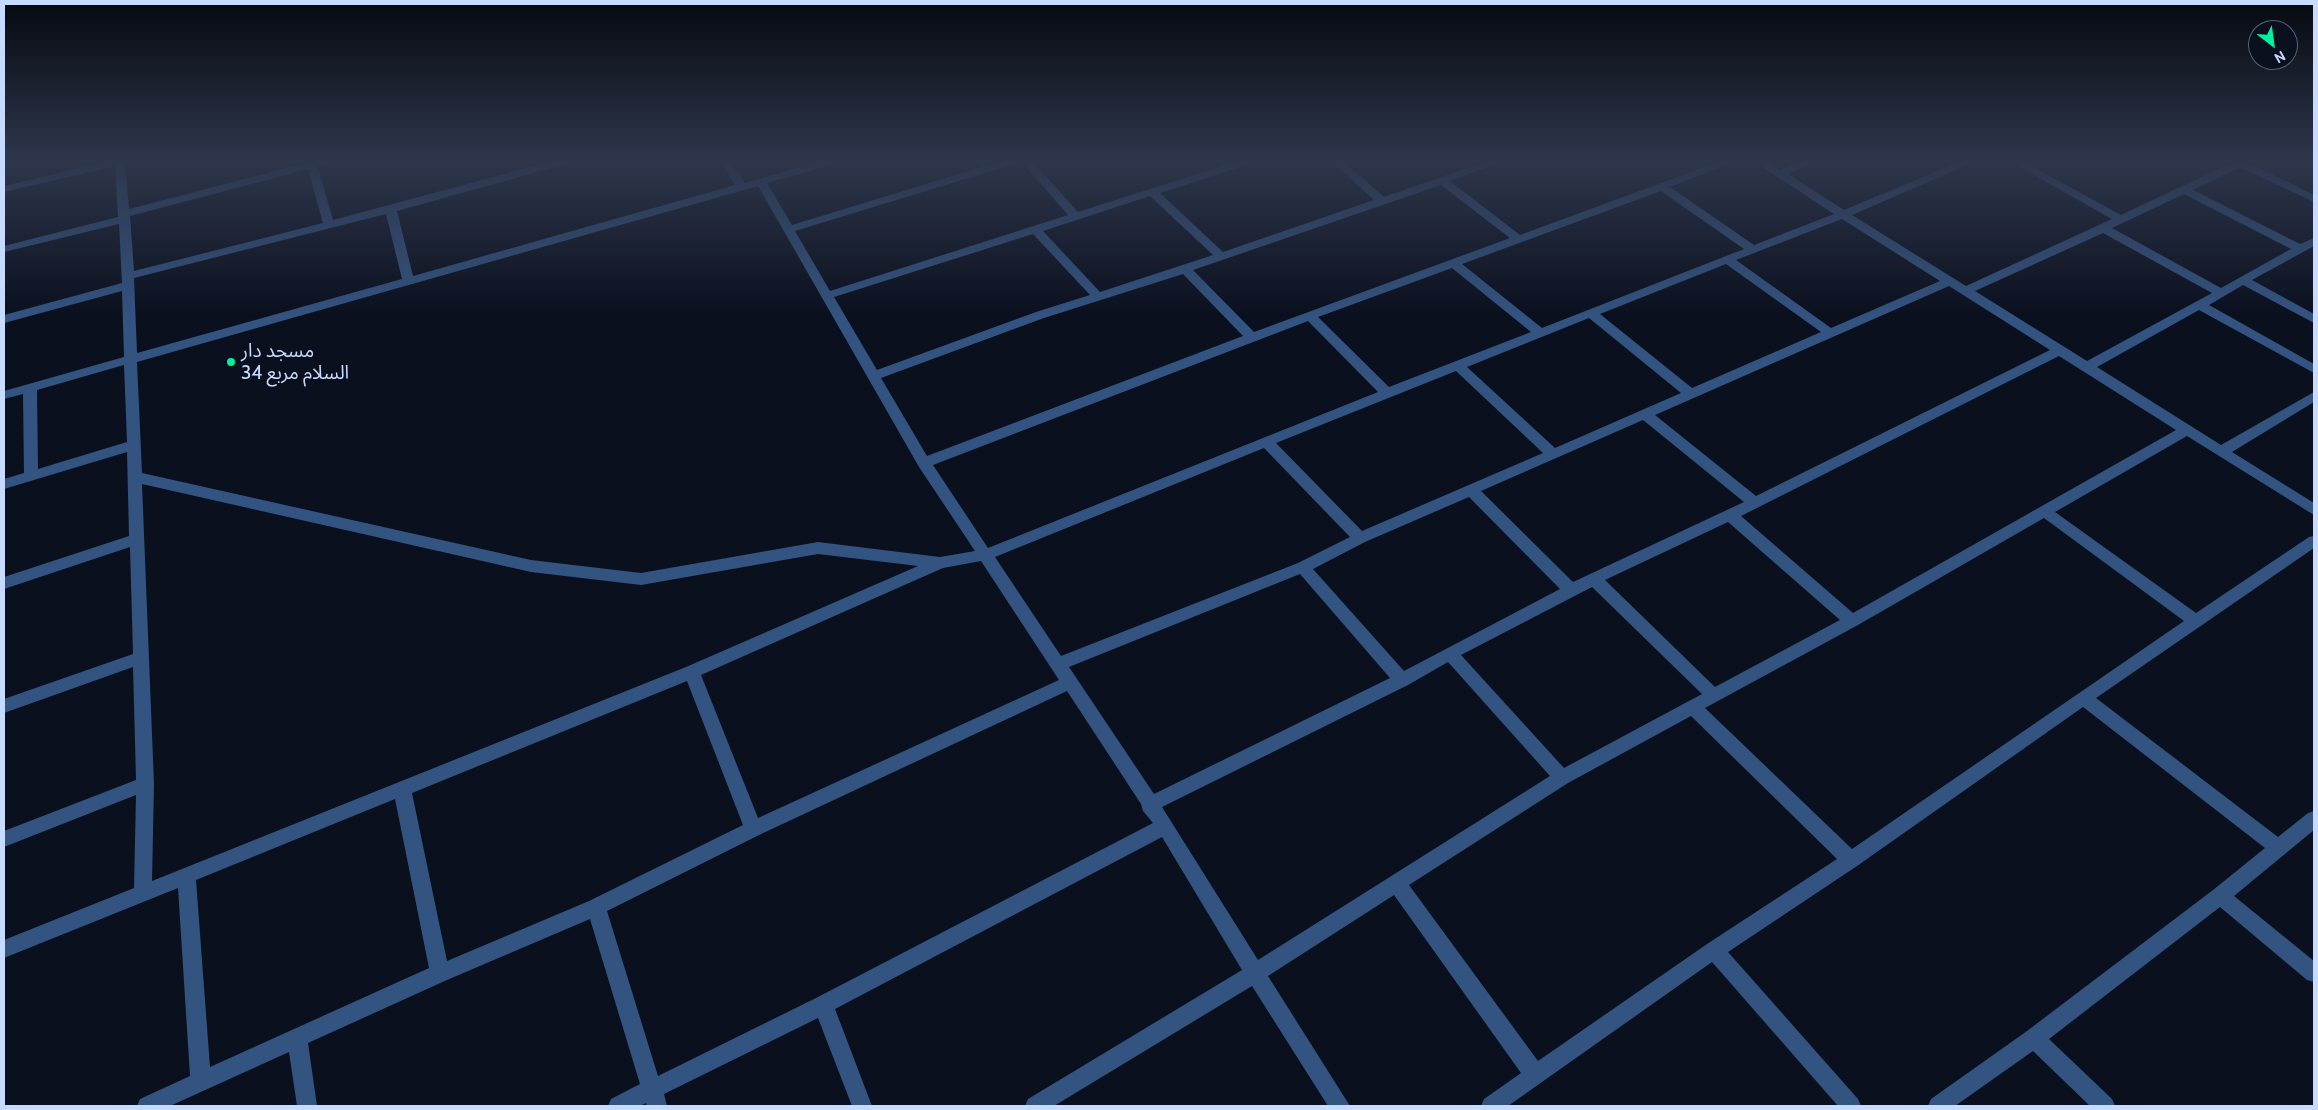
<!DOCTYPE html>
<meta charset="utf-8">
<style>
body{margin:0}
#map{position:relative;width:2318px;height:1110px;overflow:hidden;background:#0b101e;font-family:Cabin,sans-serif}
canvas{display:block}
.frame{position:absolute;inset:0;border:5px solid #c7daff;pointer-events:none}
.north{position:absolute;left:2248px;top:20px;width:50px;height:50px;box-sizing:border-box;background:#0b101e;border:1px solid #566178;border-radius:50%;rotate:150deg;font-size:14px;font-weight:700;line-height:20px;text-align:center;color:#c7daff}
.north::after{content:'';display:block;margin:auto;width:18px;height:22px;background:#00f29c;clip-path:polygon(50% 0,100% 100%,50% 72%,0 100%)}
</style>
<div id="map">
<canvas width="2318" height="1110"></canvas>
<div class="frame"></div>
<div class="north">N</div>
</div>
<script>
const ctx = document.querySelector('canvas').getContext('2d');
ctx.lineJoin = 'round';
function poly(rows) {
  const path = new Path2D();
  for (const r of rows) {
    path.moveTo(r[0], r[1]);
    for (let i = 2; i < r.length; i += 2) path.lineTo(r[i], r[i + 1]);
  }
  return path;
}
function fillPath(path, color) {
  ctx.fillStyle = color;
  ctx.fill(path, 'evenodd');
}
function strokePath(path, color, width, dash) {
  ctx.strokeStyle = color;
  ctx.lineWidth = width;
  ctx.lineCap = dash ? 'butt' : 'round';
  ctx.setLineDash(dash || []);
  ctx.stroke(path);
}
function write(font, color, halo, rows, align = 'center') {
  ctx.font = font + ' Cabin,"Noto Sans Arabic",sans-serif';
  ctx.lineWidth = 5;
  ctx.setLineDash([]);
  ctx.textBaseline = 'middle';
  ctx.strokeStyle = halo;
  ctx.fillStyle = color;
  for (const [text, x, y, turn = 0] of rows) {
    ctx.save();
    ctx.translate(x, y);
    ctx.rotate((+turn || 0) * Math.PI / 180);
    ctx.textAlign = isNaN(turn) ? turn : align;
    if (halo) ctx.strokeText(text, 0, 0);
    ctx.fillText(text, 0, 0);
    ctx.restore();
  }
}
fillPath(poly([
 [105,162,125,162,129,209,310,162,328,162,318,167,333,220,549,162,567,162,566,164,397,211,413,276,735,185,721,162,731,162,745,183,818,162,835,162,834,164,767,183,792,225,998,162,1015,162,1014,164,795,231,830,291,1068,215,1022,162,1033,162,1078,212,1235,162,1251,162,1250,164,1160,193,1223,252,1374,200,1332,162,1344,162,1384,197,1485,162,1501,162,1450,181,1520,235,1718,162,1733,162,1670,187,1754,245,1834,214,1755,162,1768,162,1780,170,1799,162,1814,162,1788,174,1844,210,1959,162,1974,162,1852,215,1966,286,2112,219,2011,162,2024,162,2121,215,2233,162,2247,162,2314,195,2314,202,2240,167,2193,190,2300,244,2314,238,2314,246,2252,280,2314,314,2314,323,2243,285,2209,305,2314,364,2314,373,2199,310,2097,367,2221,445,2314,392,2314,402,2232,452,2314,503,2314,515,2187,436,2055,512,2196,613,2309,537,2314,536,2314,548,2096,698,2278,837,2308,813,2314,811,2314,830,2234,896,2314,961,2314,982,2307,980,2220,907,2049,1039,2112,1099,2115,1106,2090,1106,2033,1051,1955,1106,1928,1106,1931,1099,2027,1031,2213,890,2265,848,2083,707,1857,866,1728,952,1858,1099,1861,1106,1838,1106,1712,962,1508,1106,1481,1106,1484,1099,1521,1073,1394,895,1268,976,1350,1106,1328,1106,1252,986,1054,1106,1025,1106,1028,1099,1242,970,1162,837,835,1009,872,1106,852,1106,818,1018,664,1094,667,1106,647,1106,646,1103,640,1106,608,1106,611,1099,640,1084,590,919,447,980,308,1043,317,1106,297,1106,289,1052,170,1106,137,1106,140,1099,190,1076,178,888,4,958,4,940,134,888,136,795,4,847,4,831,136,780,133,667,4,713,4,699,133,654,130,547,4,589,4,577,129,536,127,452,4,489,4,479,24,473,23,394,4,399,4,391,124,357,122,291,4,323,4,315,122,283,119,224,4,252,4,246,118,217,115,166,4,192,4,186,105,162],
 [308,169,323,223,134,271,130,216,308,169],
 [1441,185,1510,238,1254,332,1193,270,1441,185],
 [758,186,919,467,975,551,940,557,818,542,641,573,531,560,142,473,137,362,758,186],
 [1661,191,1744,249,1542,328,1462,264,1661,191],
 [2184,194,2291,249,2221,288,2112,228,2184,194],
 [1150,196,1213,255,1100,292,1043,231,1150,196],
 [386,214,402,279,137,353,134,278,386,214],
 [1842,219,1940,281,1831,328,1736,260,1842,219],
 [2103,233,2212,293,2087,361,1975,291,2103,233],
 [1033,234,1090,295,1036,312,877,370,834,297,1033,234],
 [1726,264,1821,332,1692,388,1600,314,1726,264],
 [1452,268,1531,332,1389,387,1318,317,1452,268],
 [1183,274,1243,336,927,456,881,378,1044,318,1183,274],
 [1949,286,2050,350,1756,496,1655,415,1949,286],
 [1589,318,1681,393,1555,448,1467,367,1589,318],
 [1308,321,1378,392,988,548,933,465,1308,321],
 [2059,356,2176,430,1853,613,1741,516,2059,356],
 [124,365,127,442,38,469,37,390,124,365],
 [1456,371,1543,453,1362,531,1276,443,1456,371],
 [1643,420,1744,502,1573,582,1481,491,1643,420],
 [1264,448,1350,537,1298,563,1061,656,995,557,1264,448],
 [142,484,531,572,641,585,818,554,918,566,686,667,152,881,154,784,142,484],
 [1469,497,1560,589,1404,671,1313,569,1365,542,1469,497],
 [2044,518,2184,621,1852,849,1705,708,1858,625,2044,518],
 [1728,522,1840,620,1715,687,1605,580,1728,522],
 [981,561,1059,680,758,818,701,675,943,568,981,561],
 [1300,574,1390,678,1154,794,1069,667,1300,574],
 [1592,587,1702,694,1564,768,1461,655,1592,587],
 [1448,662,1550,776,1258,960,1162,807,1408,685,1448,662],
 [687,681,743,825,589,901,447,961,412,793,687,681],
 [1067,691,1141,804,1143,811,1153,823,816,998,658,1076,607,911,759,835,1067,691],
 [1691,716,1837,859,1707,944,1538,1061,1409,885,1568,783,1691,716],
 [395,799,429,968,210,1067,196,880,395,799]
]), '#335380');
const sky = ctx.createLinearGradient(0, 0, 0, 317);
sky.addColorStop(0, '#060910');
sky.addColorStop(0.51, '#2e374c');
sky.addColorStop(1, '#2e374c00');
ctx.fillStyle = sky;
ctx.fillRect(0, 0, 2318, 317);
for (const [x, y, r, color] of [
 [231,362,5,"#00f29c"]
]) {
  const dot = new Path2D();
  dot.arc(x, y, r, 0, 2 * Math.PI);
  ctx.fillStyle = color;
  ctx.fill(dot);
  strokePath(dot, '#0b101e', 2);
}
write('19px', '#c7daff', '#0b101e', [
 ["مسجد دار",241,351],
 ["السلام مربع 34",241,373]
], 'left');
</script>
